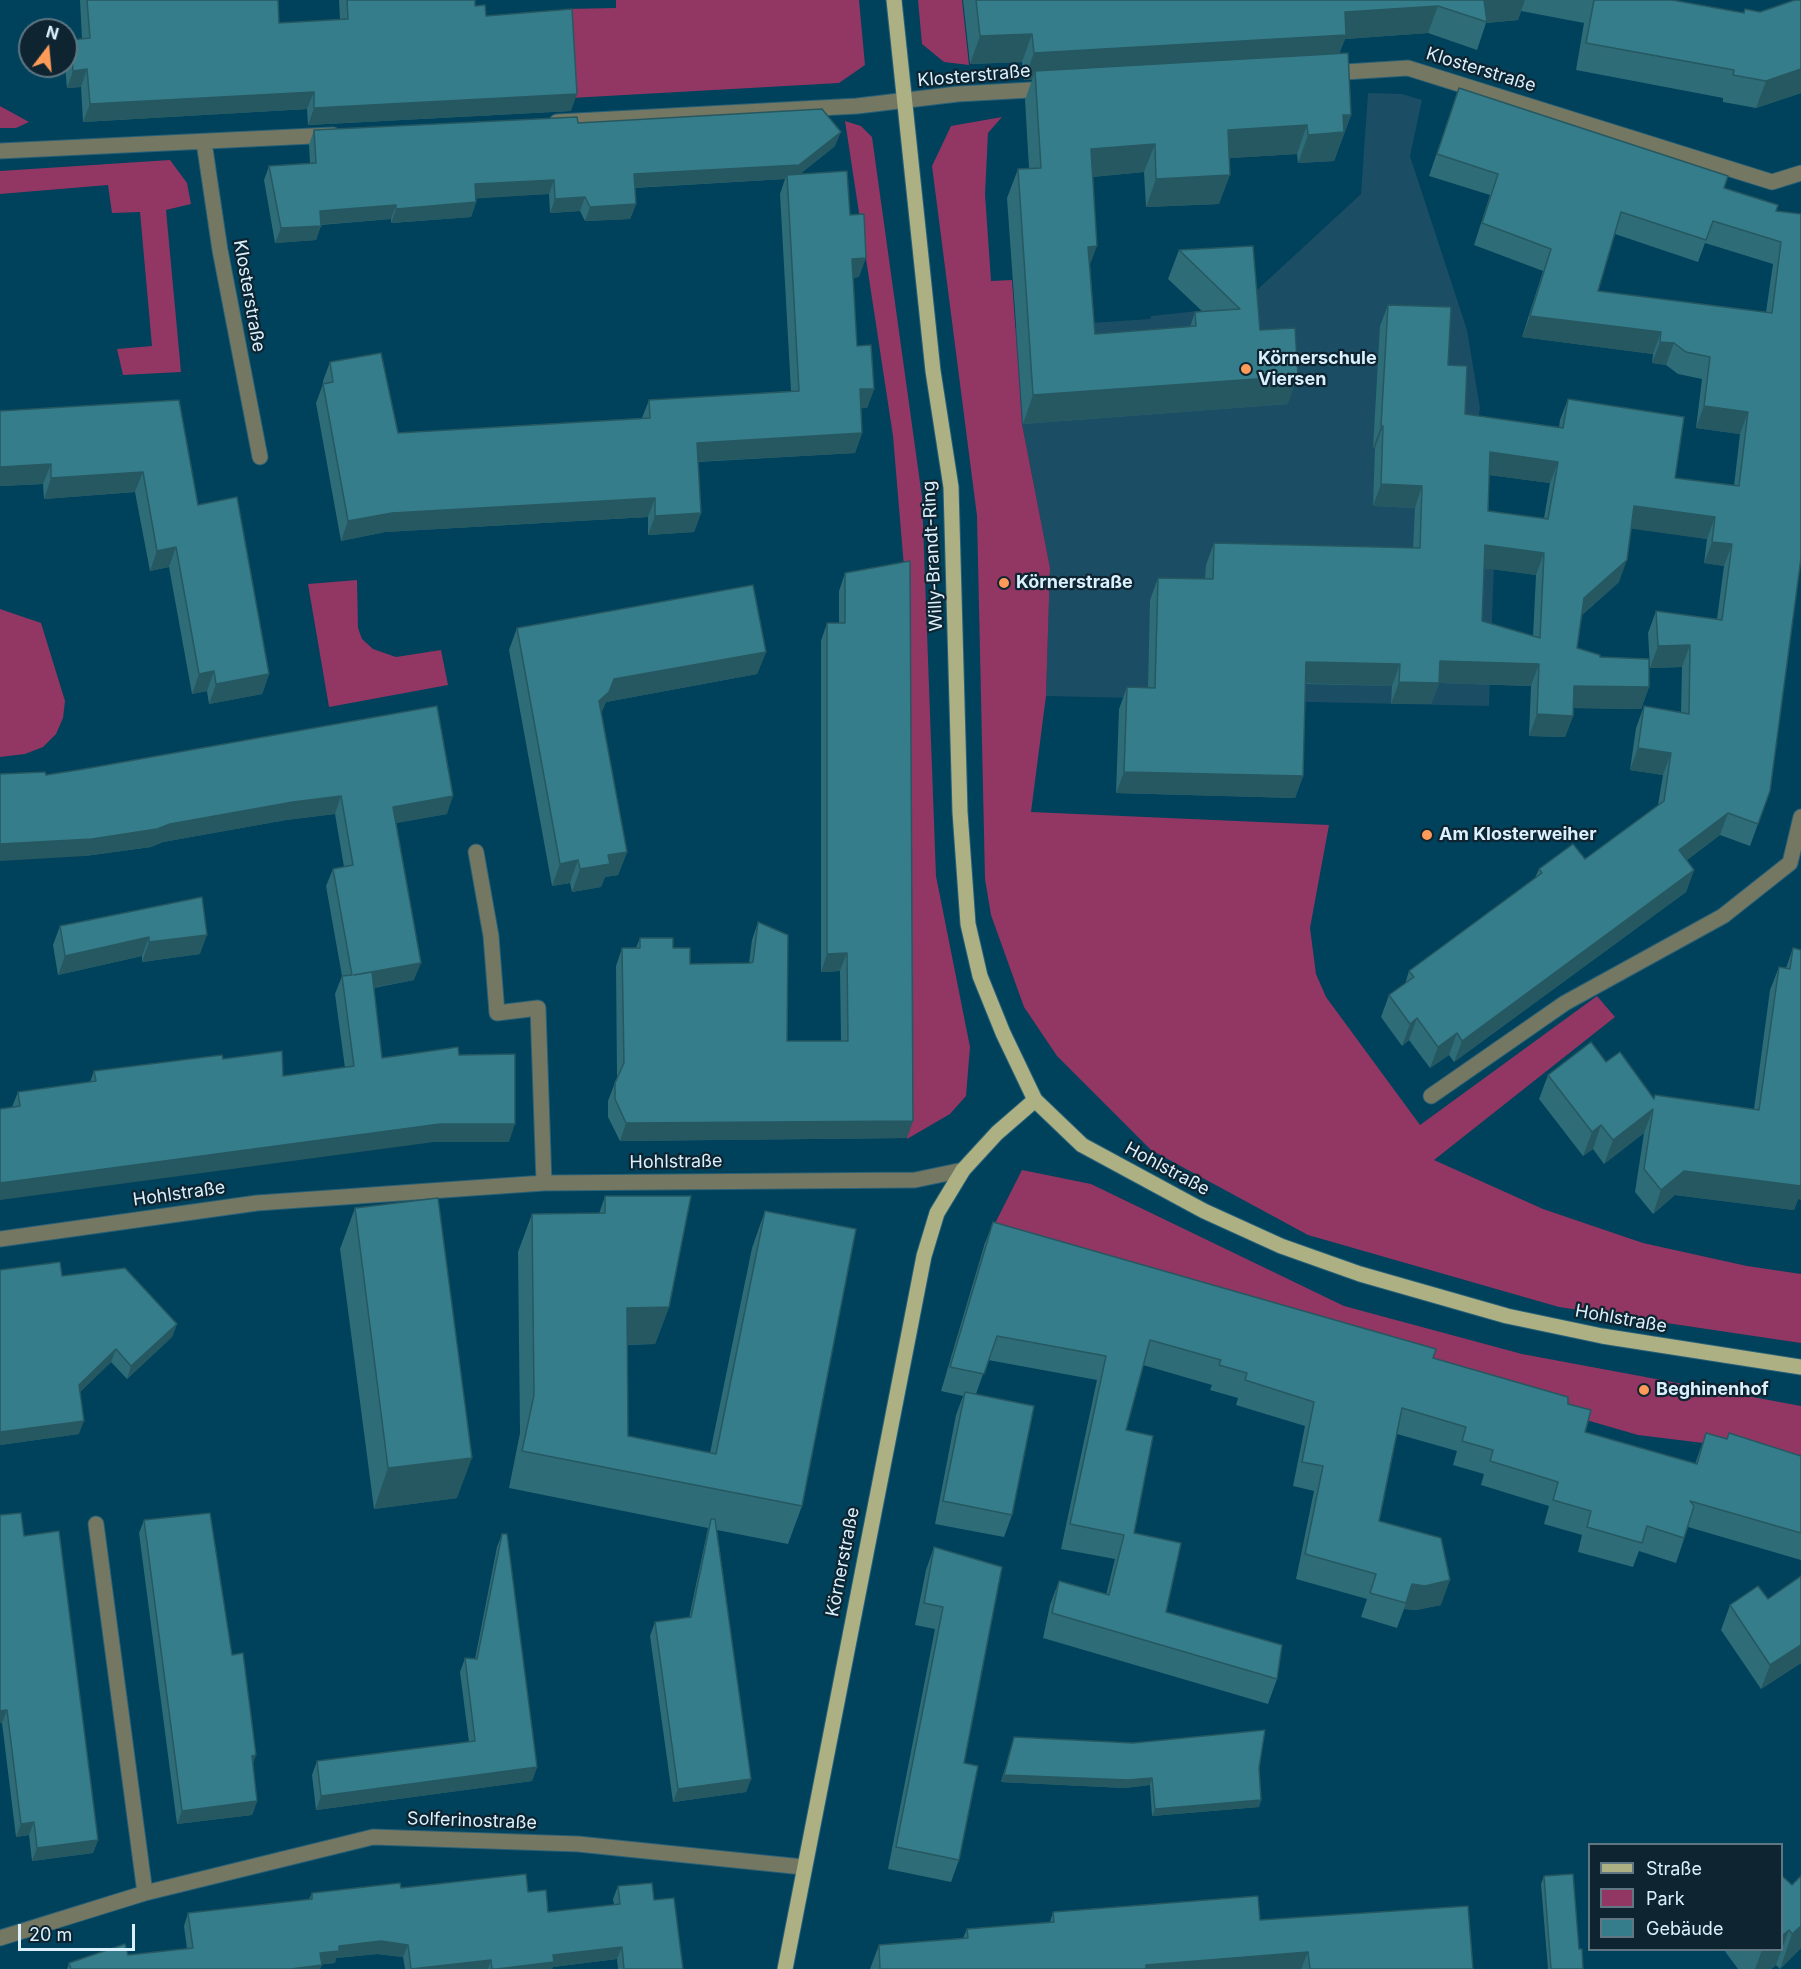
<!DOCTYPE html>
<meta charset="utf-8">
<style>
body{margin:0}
#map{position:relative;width:1801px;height:1969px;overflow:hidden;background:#00415b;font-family:Inter,sans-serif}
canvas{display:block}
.legend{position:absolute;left:1588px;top:1843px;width:195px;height:108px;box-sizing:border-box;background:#0e2531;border:2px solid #607683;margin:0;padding:8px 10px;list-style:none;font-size:18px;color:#daf0fd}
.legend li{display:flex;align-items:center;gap:12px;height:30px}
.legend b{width:30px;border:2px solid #607683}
.north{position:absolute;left:18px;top:18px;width:60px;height:60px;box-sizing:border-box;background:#0e2531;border:2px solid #607683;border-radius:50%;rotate:16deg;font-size:16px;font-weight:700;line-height:24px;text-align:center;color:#daf0fd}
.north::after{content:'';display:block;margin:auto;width:21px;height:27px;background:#fe9b59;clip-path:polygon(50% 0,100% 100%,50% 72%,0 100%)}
.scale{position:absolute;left:18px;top:1924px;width:117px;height:27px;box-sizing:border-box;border:3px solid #daf0fd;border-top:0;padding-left:8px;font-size:18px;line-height:21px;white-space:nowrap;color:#daf0fd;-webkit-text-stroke:4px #0e2531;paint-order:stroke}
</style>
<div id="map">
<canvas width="1801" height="1969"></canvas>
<ul class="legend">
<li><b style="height:8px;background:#acb083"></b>Straße</li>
<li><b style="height:16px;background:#923663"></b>Park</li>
<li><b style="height:16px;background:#367d8b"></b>Gebäude</li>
</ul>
<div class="north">N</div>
<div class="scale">20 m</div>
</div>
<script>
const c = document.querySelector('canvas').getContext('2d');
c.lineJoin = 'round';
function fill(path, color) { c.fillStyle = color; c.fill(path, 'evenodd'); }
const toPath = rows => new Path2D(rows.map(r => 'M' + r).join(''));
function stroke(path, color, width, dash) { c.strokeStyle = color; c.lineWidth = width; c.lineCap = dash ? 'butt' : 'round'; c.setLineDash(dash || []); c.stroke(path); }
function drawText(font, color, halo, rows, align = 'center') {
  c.font = font + ' Inter,sans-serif'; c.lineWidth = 4.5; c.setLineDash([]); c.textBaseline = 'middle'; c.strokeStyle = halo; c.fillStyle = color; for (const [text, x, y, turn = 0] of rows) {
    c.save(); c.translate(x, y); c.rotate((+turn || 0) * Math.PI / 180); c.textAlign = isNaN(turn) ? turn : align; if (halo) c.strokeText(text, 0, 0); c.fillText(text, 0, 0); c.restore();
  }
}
fill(toPath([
 [1368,93,1402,94,1422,100,1410,156,1467,330,1480,408,1461,529,1495,534,1489,706,1046,696,1050,568,1022,424,1015,328,1150,319,1151,316,1244,306,1244,302,1361,194]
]), '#1b4d64');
fill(toPath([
 [616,0,859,0,865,65,839,83,571,98,565,9,616,8],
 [918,0,962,0,969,65,944,62,922,44],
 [0,106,29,122,16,128,0,128],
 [1002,117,988,133,985,194,991,281,1012,280,1022,424,1050,568,1046,696,1031,812,1329,825,1310,928,1316,974,1326,997,1420,1125,1597,996,1615,1017,1434,1160,1543,1209,1643,1243,1747,1266,1801,1274,1801,1343,1559,1307,1308,1235,1151,1150,1057,1056,1024,1007,991,915,985,879,977,516,932,166,951,126],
 [845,121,861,126,872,137,922,497,936,876,970,1047,966,1096,950,1114,907,1139,904,567,893,436],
 [170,160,187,183,191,204,166,210,181,372,123,375,117,349,152,346,140,212,112,213,108,185,0,194,0,171],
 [357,580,358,628,362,639,373,649,396,657,441,650,448,685,329,707,308,584],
 [0,609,41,623,65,701,63,718,56,734,43,747,25,754,0,757],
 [1022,1170,1091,1184,1344,1306,1522,1354,1801,1406,1801,1455,1638,1435,984,1245]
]), '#923663');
const minor = toPath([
 [1329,73,1408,68,1772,182,1801,173],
 [557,122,857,106,958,94,1048,89],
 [204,142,220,250,260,457],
 [0,151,333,135],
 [476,852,491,936,497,1013,538,1008,544,1183],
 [1431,1096,1565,1003,1723,916,1790,863,1801,817],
 [0,1239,257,1203,544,1183,915,1180,963,1170],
 [96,1524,145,1893],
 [0,1938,145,1893,373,1837,578,1844,803,1867]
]);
const major = toPath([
 [894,0,933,371,951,487,960,812,968,924,980,976,1003,1033,1035,1100,1082,1145,1204,1211,1281,1246,1360,1274,1507,1316,1602,1336,1801,1367],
 [785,1969,910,1328,924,1256,937,1213,963,1170,997,1133,1035,1100]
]);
stroke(minor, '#276078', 17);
stroke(major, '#276078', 17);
stroke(minor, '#747761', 15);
stroke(major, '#acb083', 15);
fill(toPath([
 [80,0,278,0,279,23,340,19,339,0,475,0,475,6,486,16,571,111,308,125,307,109,83,122,81,87,67,88,65,66,66,53,71,40,82,39],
 [963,0,1672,0,1743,13,1745,9,1760,12,1801,0,1801,93,1756,108,1723,102,1723,98,1576,70,1584,23,1521,11,1518,20,1486,23,1477,50,1428,33,1345,39,1339,54,1351,115,1334,161,1298,163,1297,154,1229,158,1219,204,1146,207,1144,172,1092,177,1090,265,1095,334,1190,327,1195,312,1203,312,1168,279,1179,250,1253,246,1260,330,1288,404,1023,424,1007,198,1018,169,1029,168,1025,100,1032,80,1024,80,1022,62,970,64],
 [1459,88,1724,188,1776,211,1801,214,1770,791,1750,846,1720,835,1687,860,1694,870,1686,892,1454,1062,1449,1055,1430,1068,1409,1040,1402,1046,1381,1017,1389,995,1405,984,1409,971,1535,878,1539,869,1585,859,1658,805,1663,775,1630,770,1636,728,1644,706,1681,712,1682,667,1650,668,1648,633,1656,611,1717,619,1724,566,1704,563,1707,539,1631,528,1619,582,1582,615,1577,648,1600,657,1649,687,1641,709,1573,708,1573,716,1565,737,1529,736,1531,686,1439,683,1431,704,1391,704,1392,686,1305,684,1303,776,1295,798,1116,793,1119,709,1127,687,1148,688,1150,600,1158,578,1205,579,1206,565,1214,543,1413,548,1415,508,1373,506,1375,448,1373,448,1380,326,1388,305,1448,365,1465,414,1559,427,1560,420,1568,399,1675,478,1734,486,1740,434,1696,428,1702,379,1678,374,1666,365,1652,363,1653,354,1522,337,1543,271,1474,245,1490,195,1429,176],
 [1615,234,1698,262,1705,243,1773,264,1766,312,1598,291],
 [1489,475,1550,483,1544,518,1488,511],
 [1484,568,1536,575,1533,636,1482,621],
 [578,123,835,146,800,174,850,215,859,277,853,278,857,346,874,389,867,408,861,408,862,433,855,453,698,462,701,513,694,532,648,535,648,517,385,532,341,541,316,403,323,384,323,381,330,362,398,433,642,418,649,400,791,391,780,194,785,179,635,188,636,204,630,219,585,221,580,211,550,213,549,194,509,196,476,198,476,202,471,217,391,223,391,219,321,225,316,240,275,243,264,180,269,166,310,163,309,145,314,130],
 [179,400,198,505,269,674,262,694,209,704,207,691,192,694,169,567,150,571,135,492,44,499,43,484,0,486,0,411],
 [845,573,907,1138,620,1141,608,1117,608,1101,617,1077,616,966,622,948,636,948,640,938,673,948,690,964,749,963,752,940,758,922,787,1041,841,1041,840,971,821,972,821,641,827,623,839,623,839,591],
 [517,628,766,652,757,674,606,702,601,713,627,852,618,875,605,877,601,887,572,892,570,883,552,886,509,650],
 [437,706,447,814,395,823,414,980,374,988,382,1058,459,1055,509,1142,434,1142,12,1107,18,1092,90,1082,94,1071,223,1059,283,1076,345,1068,335,994,342,976,326,886,333,869,344,867,335,814,286,820,163,842,151,847,85,856,46,775,84,769],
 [202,897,200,954,142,962,142,956,58,975,53,945,60,926],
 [1793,948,1798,1199,1794,1210,1675,1195,1653,1214,1635,1192,1644,1133,1604,1164,1593,1149,1583,1156,1539,1099,1548,1075,1606,1062,1654,1099,1655,1095,1754,1109,1770,990,1779,967,1786,968],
 [605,1196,669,1307,655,1344,627,1345,628,1436,710,1453,752,1248,765,1211,802,1506,788,1544,717,1530,751,1779,746,1792,673,1802,650,1636,655,1622,689,1618,708,1528,509,1488,520,1433,518,1252,532,1214,599,1214],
 [355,1208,457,1498,374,1509,340,1249],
 [993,1222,1433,1358,1568,1404,1585,1432,1695,1464,1706,1433,1727,1439,1801,1456,1801,1560,1688,1527,1676,1563,1639,1551,1633,1567,1578,1552,1582,1535,1544,1524,1549,1506,1481,1485,1484,1474,1453,1465,1457,1451,1397,1434,1379,1521,1441,1605,1416,1610,1404,1609,1397,1628,1361,1617,1367,1599,1296,1579,1314,1491,1293,1486,1305,1426,1236,1405,1238,1398,1210,1390,1212,1385,1143,1365,1126,1430,1134,1533,1166,1612,1277,1679,1268,1704,1043,1638,1050,1605,1059,1581,1106,1595,1115,1559,1061,1549,1097,1380,988,1360,976,1394,1012,1515,1004,1537,935,1524,956,1415,963,1396,941,1391,984,1246],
 [0,1270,62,1276,177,1324,172,1337,127,1379,111,1362,80,1392,79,1434,0,1445],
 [0,1515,24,1536,98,1840,93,1853,32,1861,29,1835,16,1837,2,1723,0,1723],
 [144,1520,232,1655,253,1765,257,1801,252,1815,177,1824,139,1533],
 [502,1534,537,1767,532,1781,316,1810,312,1775,317,1761,469,1742,460,1672,465,1658,475,1659,497,1547],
 [934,1547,1002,1567,964,1763,959,1860,951,1882,888,1869,935,1629,915,1625,926,1570],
 [1801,1576,1801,1663,1761,1689,1721,1630,1730,1605,1768,1599],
 [1014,1737,1259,1768,1261,1800,1259,1807,1152,1816,1150,1785,1125,1788,1001,1782],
 [1544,1876,1579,1949,1583,1969,1548,1969,1541,1884],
 [1801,1876,1801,1948,1780,1969,1776,1965,1771,1969,1738,1969,1724,1950,1782,1950,1792,1885],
 [618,1886,654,1900,683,1969,618,1969,617,1959,553,1967,552,1969,405,1969,403,1957,377,1954,336,1958,335,1963,322,1964,320,1969,67,1969,69,1963,128,1955,187,1949,184,1926,188,1913,309,1899,312,1893,401,1888,528,1892,548,1912,614,1905,613,1899],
 [1053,1912,1260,1920,1473,1969,870,1969,879,1945,963,1938,967,1929,1050,1922]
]), '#2e6c78');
fill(toPath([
 [1483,0,1525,0,1518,20,1486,23],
 [1438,6,1428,33,1345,39,1336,62,1035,71,1032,80,1024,80,1034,53,1345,12],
 [1032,34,1022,62,970,64,980,36],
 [87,69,81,87,67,88,73,71],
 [1801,69,1801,93,1756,108,1766,81],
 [314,92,307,109,83,122,90,104],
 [577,94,571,111,308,125,314,108],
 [1343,115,1351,115,1334,161,1298,163,1308,135],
 [1307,125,1297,154,1217,159,1228,130],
 [841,132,835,146,794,179,787,175,785,179,629,188,634,174],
 [1155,144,1144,172,1080,178,1091,149],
 [1230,175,1219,204,1146,207,1156,179],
 [554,180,549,194,470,199,475,184],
 [585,197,580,211,550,213,555,199],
 [476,202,471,217,391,223,396,209],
 [636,204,630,219,585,221,590,207],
 [396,205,391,219,315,225,320,211],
 [321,226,316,240,275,243,281,228],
 [1097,246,1086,275,1088,247],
 [866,258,859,277,845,278,852,259],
 [1530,316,1661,332,1653,354,1522,337],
 [1660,342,1674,343,1666,365,1652,363],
 [1298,376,1288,404,1023,424,1033,395],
 [860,389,874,389,867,408,853,409],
 [1704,406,1748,412,1740,434,1696,428],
 [1381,426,1383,426,1375,448,1373,448],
 [862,433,855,453,690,462,697,443],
 [1490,452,1558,462,1550,483,1482,474],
 [51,464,43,484,0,486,0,467],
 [143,472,135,492,44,499,51,478],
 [1381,484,1422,486,1415,508,1373,506],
 [655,498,648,517,385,532,341,541,348,521,392,513],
 [1634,506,1715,517,1707,539,1626,528],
 [701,513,694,532,648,535,655,516],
 [1712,542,1732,544,1724,566,1704,563],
 [1485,545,1544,553,1536,575,1477,567],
 [176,547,169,567,150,571,157,551],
 [1627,560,1619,582,1576,620,1584,598],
 [1690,645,1682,667,1650,668,1658,646],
 [766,652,757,674,606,702,601,714,599,701,614,679],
 [1440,661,1539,664,1531,686,1439,683,1431,704,1391,704,1399,682],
 [1306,662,1400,664,1392,686,1298,683],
 [214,671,207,691,192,694,199,674],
 [269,674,262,694,209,704,216,684],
 [1574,686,1649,687,1641,709,1566,708],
 [1537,714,1573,716,1565,737,1529,736],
 [1638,748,1671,753,1663,775,1630,770],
 [1124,772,1303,776,1295,798,1116,793],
 [341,796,335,814,286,820,163,842,151,847,85,856,0,861,0,844,170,824,293,802],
 [453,796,447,814,386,825,393,807],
 [1728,813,1720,835,1671,872,1679,850],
 [627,852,618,875,605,877,601,887,572,892,580,869,608,855],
 [578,860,570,883,552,886,560,864],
 [1694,870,1686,892,1454,1062,1462,1041],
 [207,935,200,954,142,962,149,942],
 [149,937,142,956,58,975,65,956],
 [847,953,840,971,821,972,827,954],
 [421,963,414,980,348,992,354,975],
 [1417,1018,1409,1040,1402,1046,1410,1024],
 [1457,1033,1449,1055,1430,1068,1438,1047],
 [1653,1109,1644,1133,1604,1164,1613,1140],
 [913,1121,907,1138,620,1141,626,1123],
 [440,1124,515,1124,509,1142,434,1142,0,1200,0,1183],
 [1601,1125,1593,1149,1583,1156,1592,1132],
 [1684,1171,1801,1186,1801,1200,1798,1199,1794,1210,1675,1195,1653,1214,1661,1190],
 [669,1307,655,1344,613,1345,627,1308],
 [177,1324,172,1337,127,1379,131,1366],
 [116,1349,111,1362,74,1398,79,1385],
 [84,1421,79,1434,0,1445,0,1432],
 [472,1458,457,1498,374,1509,388,1468],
 [1450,1580,1441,1605,1416,1610,1404,1609,1412,1584],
 [1801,1645,1801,1663,1761,1689,1770,1665],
 [7,1710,2,1723,0,1723,0,1711],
 [256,1755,252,1768,252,1756],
 [537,1767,532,1781,316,1810,321,1796],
 [1004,1775,1152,1778,1150,1785,1125,1788,1001,1782],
 [751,1779,746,1792,673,1802,678,1789],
 [1261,1800,1259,1807,1152,1816,1155,1809],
 [257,1801,252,1815,177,1824,182,1811],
 [34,1822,29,1835,16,1837,21,1824],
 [98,1840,93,1853,32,1861,37,1848],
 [1801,1926,1801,1948,1780,1969,1792,1934],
 [1789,1930,1776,1965,1771,1969,1755,1969,1762,1950,1782,1950,1782,1936],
 [381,1941,408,1945,403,1957,377,1954,336,1958,335,1963,316,1965,320,1953,339,1946],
 [622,1947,617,1959,553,1967,552,1969,497,1969,553,1955],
 [1308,1952,1301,1969,1145,1969,1146,1965],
 [491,1960,488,1969,411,1969],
 [322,1965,320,1969,291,1969]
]), '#265861');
const building = toPath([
 [87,0,278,0,279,23,348,19,347,0,475,0,475,6,485,5,486,16,572,9,577,94,314,108,314,92,90,104,87,69,73,71,71,40,90,38,87,0],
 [976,0,1484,0,1487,22,1438,6,1345,12,1346,35,1034,53,1032,34,980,36,976,0],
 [1594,0,1672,0,1744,13,1745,9,1760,12,1795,0,1801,0,1801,69,1766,81,1733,75,1734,70,1586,43,1594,0],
 [1348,53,1351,115,1343,115,1344,132,1308,135,1307,125,1228,130,1230,175,1156,179,1155,144,1091,149,1097,246,1088,247,1095,334,1196,326,1195,312,1240,309,1179,250,1253,246,1260,330,1295,328,1298,376,1033,395,1018,169,1041,168,1035,71,1348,53],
 [1459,88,1728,176,1724,188,1778,205,1776,211,1801,214,1801,558,1770,791,1758,824,1728,813,1679,850,1694,870,1462,1041,1457,1033,1438,1047,1417,1018,1410,1024,1389,995,1414,977,1409,971,1542,873,1539,869,1573,844,1585,859,1664,801,1671,753,1638,748,1644,706,1689,714,1690,645,1658,646,1656,611,1722,620,1732,544,1712,542,1715,517,1634,506,1627,560,1584,598,1577,648,1600,655,1600,657,1649,659,1649,687,1574,686,1573,716,1537,714,1539,664,1440,661,1439,683,1399,682,1400,664,1306,662,1303,776,1124,772,1127,687,1155,688,1158,578,1213,579,1214,543,1420,548,1422,486,1381,484,1383,426,1381,426,1388,305,1451,307,1448,365,1467,366,1465,414,1563,428,1568,399,1684,417,1675,478,1739,486,1748,412,1704,406,1710,357,1686,352,1674,343,1660,342,1661,332,1530,316,1551,249,1482,223,1498,174,1437,154,1459,88],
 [1621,212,1706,240,1713,221,1781,242,1772,313,1598,291,1621,212],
 [1490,452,1558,462,1548,519,1488,511,1490,452],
 [1485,545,1544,553,1540,638,1482,621,1485,545],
 [822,109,841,132,799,165,634,174,636,204,590,207,585,197,555,199,554,180,515,182,475,184,476,202,396,209,396,205,320,211,321,226,281,228,269,166,316,163,314,130,577,117,578,123,822,109],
 [847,171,850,215,864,214,866,258,852,259,857,346,871,345,874,389,860,389,862,433,697,443,701,513,655,516,655,498,392,513,348,521,323,384,333,382,330,362,381,353,398,433,650,418,649,400,799,391,787,175,847,171],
 [179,400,198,505,237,497,269,674,216,684,214,671,199,674,176,547,157,551,143,472,51,478,51,464,0,467,0,411,179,400],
 [910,561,913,1121,626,1123,615,1099,615,1083,624,1063,622,948,640,948,640,938,673,938,673,948,690,948,690,964,750,963,753,962,758,922,788,935,787,1041,848,1041,847,953,827,954,827,623,845,623,845,573,910,561],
 [753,585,766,652,614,679,609,692,599,701,627,852,608,855,610,864,580,869,578,860,560,864,517,628,753,585],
 [437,706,453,796,393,807,421,963,354,975,372,972,382,1058,458,1047,459,1055,515,1054,515,1124,440,1124,0,1183,0,1109,20,1106,18,1092,96,1081,94,1071,222,1055,223,1059,282,1051,283,1076,354,1066,342,976,352,975,333,869,353,865,341,796,293,802,170,824,157,829,92,839,0,844,0,774,45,772,46,775,84,769,437,706],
 [202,897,207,935,149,942,149,937,65,956,60,926,202,897],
 [1793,948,1801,950,1801,1186,1684,1171,1661,1190,1644,1169,1653,1109,1613,1140,1601,1125,1592,1132,1548,1075,1591,1042,1606,1062,1620,1052,1654,1099,1655,1095,1759,1110,1779,967,1790,969,1793,948],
 [605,1196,691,1196,669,1307,627,1308,628,1436,716,1454,765,1211,856,1229,802,1506,522,1451,534,1395,532,1214,605,1213,605,1196],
 [438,1198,472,1458,388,1468,355,1208,438,1198],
 [993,1222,1436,1349,1433,1358,1568,1397,1568,1404,1591,1410,1585,1432,1697,1464,1706,1433,1727,1439,1729,1433,1801,1456,1801,1533,1690,1501,1694,1506,1684,1538,1647,1526,1642,1543,1587,1527,1591,1511,1553,1500,1558,1482,1490,1461,1493,1450,1462,1441,1466,1427,1402,1408,1379,1521,1441,1538,1450,1580,1425,1586,1412,1584,1406,1603,1370,1593,1376,1574,1305,1554,1323,1466,1302,1462,1314,1402,1245,1380,1247,1373,1219,1365,1221,1360,1150,1340,1126,1430,1153,1436,1134,1533,1181,1543,1166,1612,1282,1645,1277,1679,1052,1613,1059,1581,1109,1595,1124,1535,1070,1524,1106,1356,997,1336,984,1374,950,1367,993,1222],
 [60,1262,62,1276,125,1268,177,1324,131,1366,116,1349,79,1385,84,1421,0,1432,0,1270,60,1262],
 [965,1392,1034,1406,1012,1515,943,1501,965,1392],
 [21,1513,24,1536,59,1531,98,1840,37,1848,34,1822,21,1824,7,1710,0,1711,0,1515,21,1513],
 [210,1513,232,1655,243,1653,256,1755,252,1756,257,1801,182,1811,144,1520,210,1513],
 [711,1519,715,1519,751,1779,678,1789,655,1622,691,1617,711,1519],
 [502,1534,507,1534,537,1767,321,1796,317,1761,475,1741,465,1658,477,1659,502,1534],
 [934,1547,1002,1567,964,1763,978,1766,959,1860,896,1847,943,1607,924,1603,934,1547],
 [1801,1576,1801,1645,1770,1665,1730,1605,1758,1586,1768,1599,1801,1576],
 [1265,1730,1259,1768,1261,1800,1155,1809,1152,1778,1128,1780,1004,1775,1014,1737,1133,1743,1265,1730],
 [526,1874,528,1892,546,1890,548,1912,620,1904,618,1886,652,1883,654,1900,674,1898,683,1969,624,1969,622,1947,553,1955,554,1962,497,1969,492,1969,491,1960,411,1969,408,1945,381,1941,339,1946,339,1951,320,1953,322,1965,291,1969,71,1969,69,1963,125,1944,128,1955,193,1948,188,1913,312,1899,312,1893,400,1883,401,1888,526,1874],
 [1573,1874,1579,1949,1582,1949,1583,1969,1551,1969,1544,1876,1573,1874],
 [1782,1876,1792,1885,1801,1876,1801,1926,1792,1934,1789,1930,1782,1936,1782,1876],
 [1258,1896,1260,1920,1468,1906,1473,1969,1310,1969,1308,1952,1146,1965,1146,1969,880,1969,879,1945,968,1938,967,1929,1054,1922,1053,1912,1258,1896]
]);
fill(building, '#367d8b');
stroke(building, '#265861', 1.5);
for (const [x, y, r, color] of [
 [1246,369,6,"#fe9b59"],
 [1004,583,6,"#fe9b59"],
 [1427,835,6,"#fe9b59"],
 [1644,1390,6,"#fe9b59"]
]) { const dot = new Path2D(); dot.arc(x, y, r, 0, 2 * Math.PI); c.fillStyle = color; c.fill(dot); stroke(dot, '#0e2531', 2); }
drawText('18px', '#daf0fd', '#0e2531', [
 ["Klosterstraße",1481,70,17],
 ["Klosterstraße",974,76,-5],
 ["Klosterstraße",249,296,80],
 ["Willy-Brandt-Ring",933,556,-93],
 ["Hohlstraße",676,1162,-1],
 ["Hohlstraße",1167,1169,28],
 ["Hohlstraße",179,1194,-8],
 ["Hohlstraße",1621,1319,10],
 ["Körnerstraße",843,1562,-79],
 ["Solferinostraße",472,1821,2]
]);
drawText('bold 18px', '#daf0fd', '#0e2531', [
 ["Körnerschule",1258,359],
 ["Viersen",1258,380],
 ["Körnerstraße",1016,583],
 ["Am Klosterweiher",1439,835],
 ["Beghinenhof",1656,1390]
], 'left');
</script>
